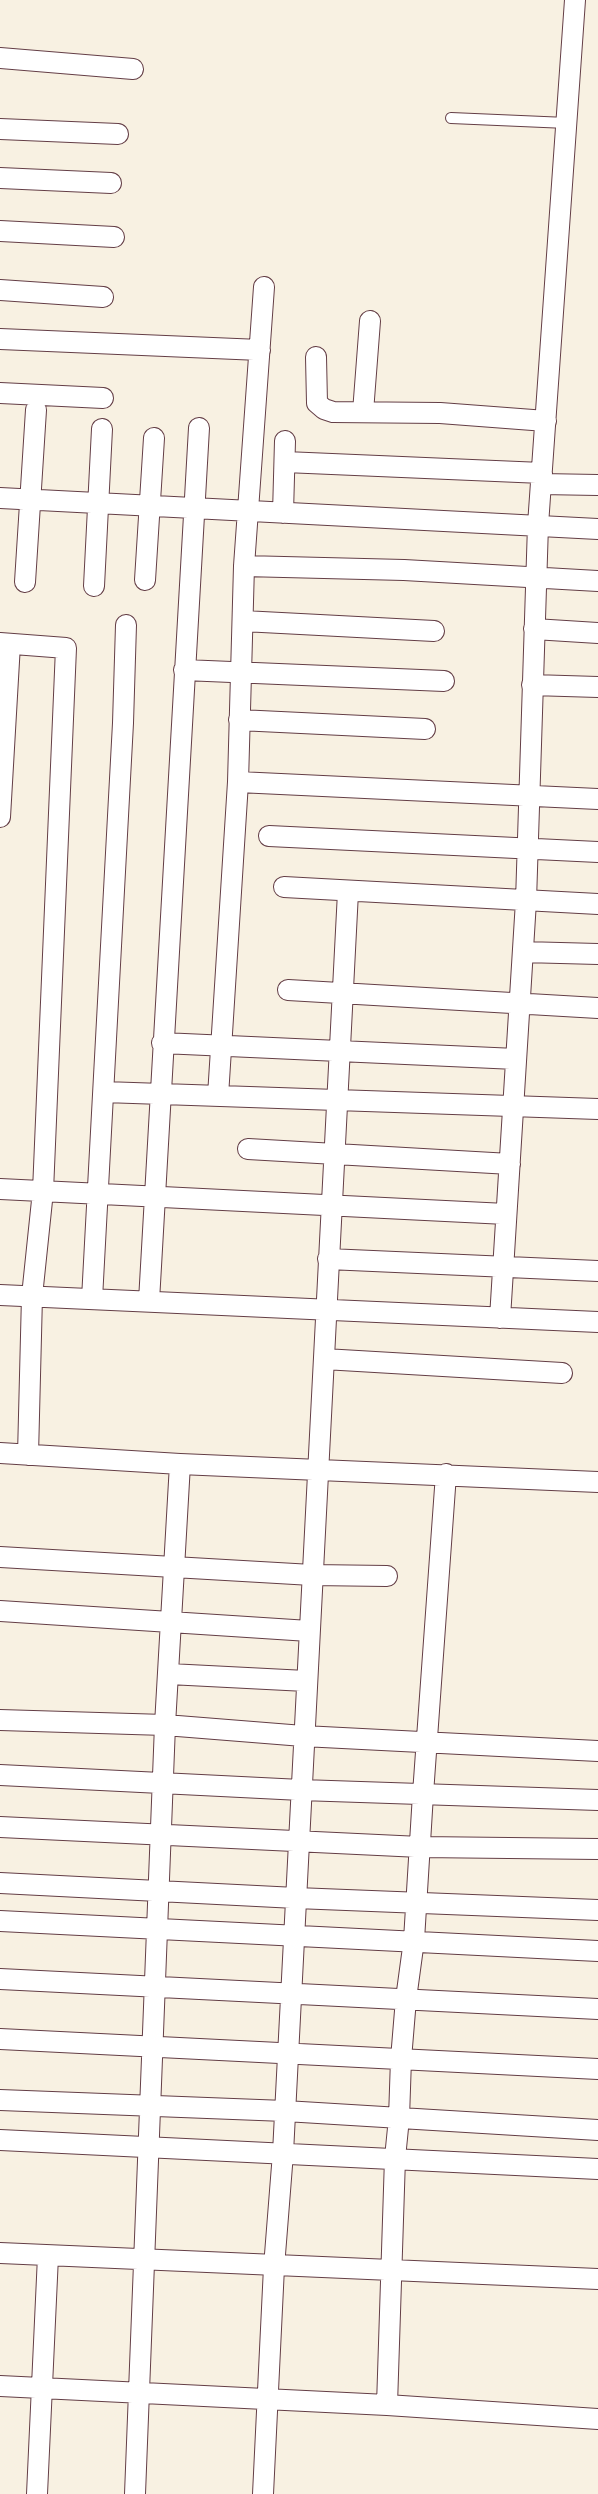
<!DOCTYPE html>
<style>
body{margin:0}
canvas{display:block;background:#f8f1e2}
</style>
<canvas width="598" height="2494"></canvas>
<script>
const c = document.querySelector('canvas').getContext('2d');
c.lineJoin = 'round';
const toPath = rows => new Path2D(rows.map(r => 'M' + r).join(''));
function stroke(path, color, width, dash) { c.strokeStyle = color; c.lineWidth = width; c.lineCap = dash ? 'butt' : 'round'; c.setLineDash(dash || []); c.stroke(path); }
const lane = toPath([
 [451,118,567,123]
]);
const street = toPath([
 [0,58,133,69],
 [0,129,118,134],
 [0,178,111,183],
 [0,231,114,237],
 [0,290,103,297],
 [0,339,260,350],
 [316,357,317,403,324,409,333,412,440,413,546,421],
 [0,393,103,398],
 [363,412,370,321],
 [285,462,542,473],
 [541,484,598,485],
 [0,498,598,529],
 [283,513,285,441],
 [244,566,404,570,598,581],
 [145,580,154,438],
 [25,582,36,410],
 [94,586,102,429],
 [243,621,434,631],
 [534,629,598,633],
 [0,643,66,648,43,1191,32,1296,28,1455],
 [184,670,444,681],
 [532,685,598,687],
 [239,720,425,729],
 [238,782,598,799],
 [0,817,10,644],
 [269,836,598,852],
 [284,887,598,904],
 [523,952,598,954],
 [288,990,598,1008],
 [162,1043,516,1059],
 [104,1092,598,1109],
 [218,1096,238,782,244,566,264,287],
 [248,1149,510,1164],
 [0,1189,506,1214],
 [328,1259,598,1271],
 [0,1295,598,1322],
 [92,1299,123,723,126,625],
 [149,1301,199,428],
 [500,1318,526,901,538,525,575,0],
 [324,1359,562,1373],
 [0,1453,180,1464,598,1482],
 [0,1557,312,1575,387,1576],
 [0,1611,309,1631],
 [169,1674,306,1681],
 [0,1720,165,1725,303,1736,598,1751],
 [0,1775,301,1790,598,1800],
 [0,1827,420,1847,598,1849],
 [0,1883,296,1898,598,1910],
 [0,1921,598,1951],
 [0,1979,598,2009],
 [0,2039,598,2069],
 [0,2100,285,2111,598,2130],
 [0,2140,598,2169],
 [0,2253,598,2279],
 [0,2386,387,2405,598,2419],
 [387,2405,395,2158,399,2118,401,2059,406,1999,414,1940,423,1794,446,1474],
 [37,2494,48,2256],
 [135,2494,165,1725,180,1464],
 [263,2494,274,2267,283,2153,348,892]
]);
stroke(lane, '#643e46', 12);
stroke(street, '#643e46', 22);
stroke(lane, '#fff', 10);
stroke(street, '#fff', 20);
</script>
